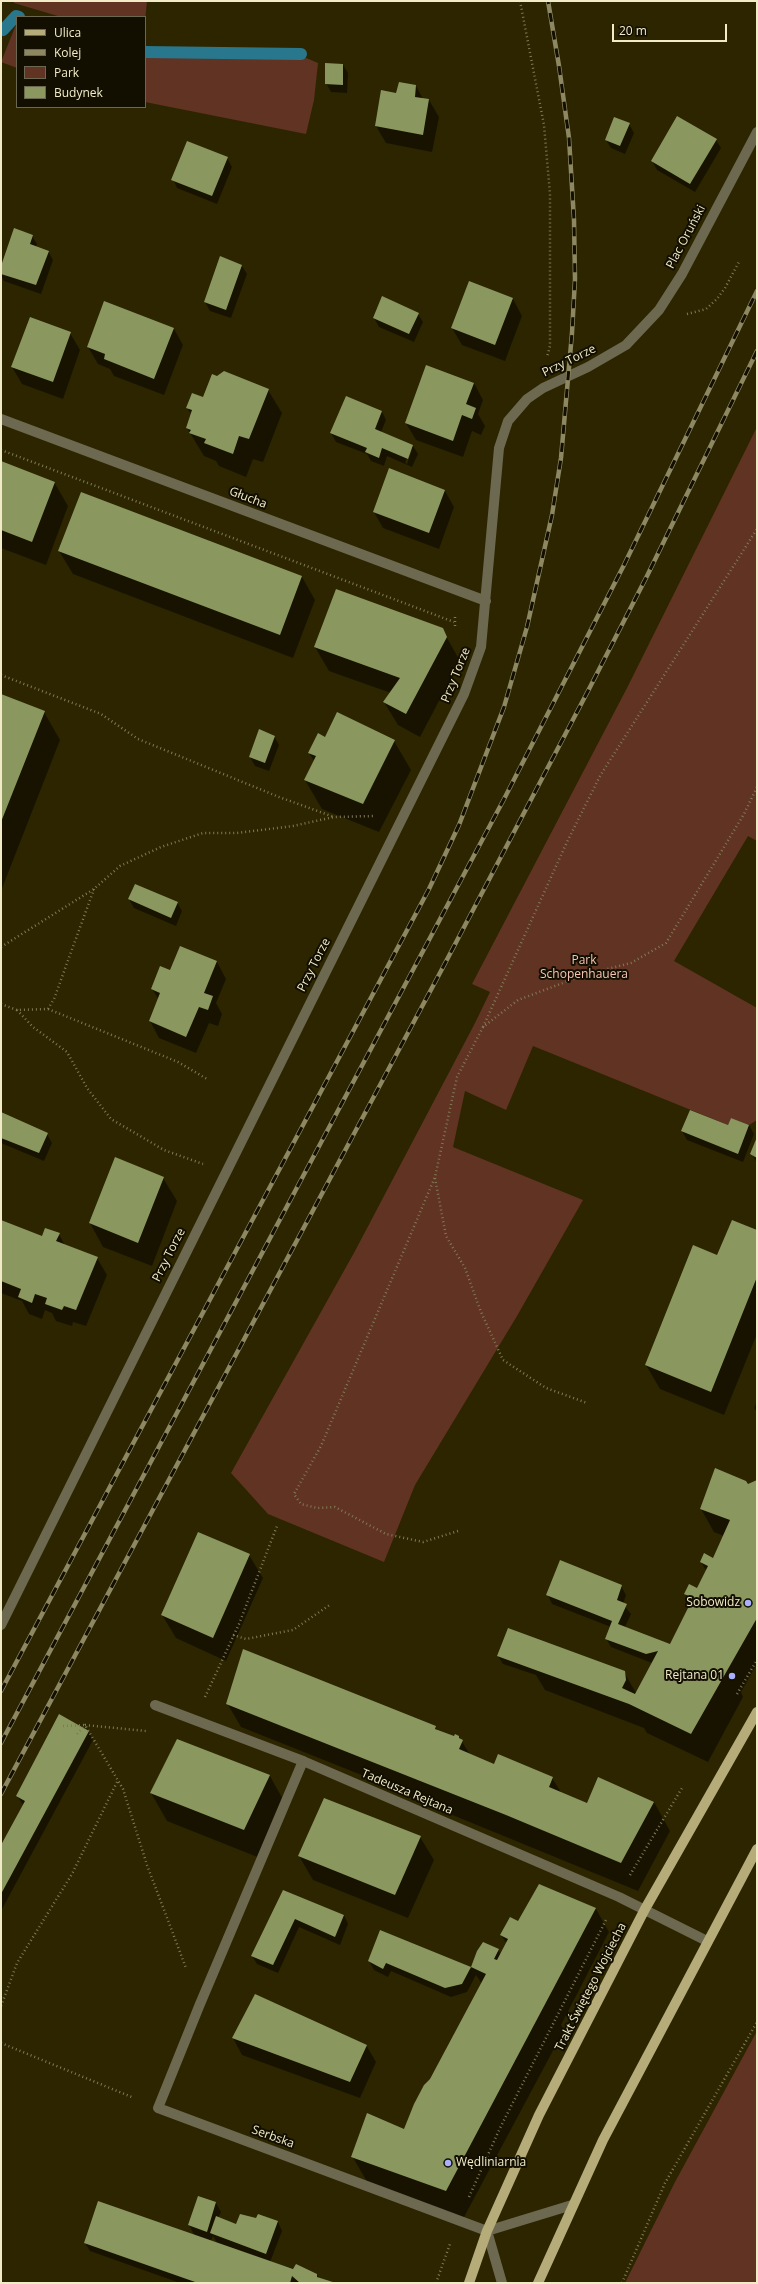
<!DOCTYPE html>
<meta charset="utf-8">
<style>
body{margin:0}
#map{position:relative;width:758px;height:2284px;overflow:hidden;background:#2c2500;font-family:"Open Sans",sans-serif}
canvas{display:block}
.frame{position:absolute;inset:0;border:2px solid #f1ecc7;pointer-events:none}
.legend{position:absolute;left:16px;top:16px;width:130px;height:92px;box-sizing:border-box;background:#120e00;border:1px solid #6b6750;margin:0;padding:5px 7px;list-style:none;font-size:12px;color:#f1ecc7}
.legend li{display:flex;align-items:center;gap:8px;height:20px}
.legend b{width:20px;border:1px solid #6b6750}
.scale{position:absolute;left:612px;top:24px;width:115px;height:18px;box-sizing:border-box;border:2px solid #f1ecc7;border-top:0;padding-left:5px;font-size:12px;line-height:14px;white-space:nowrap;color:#f1ecc7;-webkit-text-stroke:3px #120e00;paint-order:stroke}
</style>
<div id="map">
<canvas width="758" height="2284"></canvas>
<div class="frame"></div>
<ul class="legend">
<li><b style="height:5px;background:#b5ac7a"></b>Ulica</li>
<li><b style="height:5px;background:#8d8762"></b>Kolej</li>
<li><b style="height:11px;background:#603323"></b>Park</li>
<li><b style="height:11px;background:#8a985f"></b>Budynek</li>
</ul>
<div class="scale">20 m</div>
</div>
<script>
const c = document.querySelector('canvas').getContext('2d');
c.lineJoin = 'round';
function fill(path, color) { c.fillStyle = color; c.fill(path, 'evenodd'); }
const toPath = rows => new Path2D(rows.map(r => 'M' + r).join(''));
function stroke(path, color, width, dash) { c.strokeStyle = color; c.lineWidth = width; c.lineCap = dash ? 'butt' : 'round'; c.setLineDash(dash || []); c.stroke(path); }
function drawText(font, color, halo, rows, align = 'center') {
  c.font = font + ' "Open Sans",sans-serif'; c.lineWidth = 4; c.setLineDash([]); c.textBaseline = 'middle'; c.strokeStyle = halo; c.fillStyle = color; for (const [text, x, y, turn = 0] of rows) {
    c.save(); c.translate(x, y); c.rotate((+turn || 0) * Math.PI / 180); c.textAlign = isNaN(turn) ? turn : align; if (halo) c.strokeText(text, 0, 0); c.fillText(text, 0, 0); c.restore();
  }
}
fill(toPath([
 [14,1,147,1,145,22,145,17,61,17,14,3],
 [17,22,17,68,1,62],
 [145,53,304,57,318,63,314,100,306,134,145,102],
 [757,427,757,841,748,836,674,961,757,1008,757,1120,749,1125,731,1118,728,1125,533,1046,506,1110,465,1091,453,1147,583,1200,517,1316,415,1485,384,1562,268,1514,231,1473,355,1251,475,1023,490,992,472,984,627,688],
 [757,2031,757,2283,625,2283,675,2182]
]), '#603323');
fill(toPath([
 [343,65,348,73,347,93,331,92,326,83],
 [416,86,423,99,429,100,439,117,432,152,386,143,376,126,382,91,397,94],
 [629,124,634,133,625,154,611,148,606,140],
 [716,140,721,148,695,192,657,170,652,161],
 [227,158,232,167,217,204,177,188,173,179],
 [32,236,37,244,36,247,48,251,53,260,41,294,4,281,1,275,1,268],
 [242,266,247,274,231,318,210,311,205,302],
 [470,282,513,299,522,316,505,361,462,345,452,328],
 [418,314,423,322,414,342,379,327,374,318],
 [174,329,183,345,164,395,114,376,110,369,98,364,88,347],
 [70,333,80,350,63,399,22,384,12,367],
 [474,383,483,400,478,414,485,426,481,435,472,431,463,457,416,440,406,423],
 [268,390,282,413,263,462,253,459,246,477,219,466,216,461,204,456,187,428,192,415,187,408,203,399],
 [382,412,386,420,381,432,413,446,418,454,412,467,387,456,384,466,371,461,367,454,336,442,331,433],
 [410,450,412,450,407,464,405,463],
 [1,462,54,482,68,506,46,565,1,548],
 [445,491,454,507,439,549,383,528,374,512],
 [59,551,302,577,315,600,293,658,73,574],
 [442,629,460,661,420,737,398,725,384,702,391,693,329,671,315,647],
 [1,695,44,712,60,740,1,891],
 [274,736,279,745,269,771,255,766,250,757],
 [325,738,394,741,411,770,379,832,322,809,305,780,314,761,309,753],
 [129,899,177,902,182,911,176,926,134,908],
 [180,947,217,962,226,979,216,1003,222,1014,218,1026,209,1023,196,1053,159,1038,150,1021,159,1000,152,989,170,971],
 [1,1114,47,1134,52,1143,44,1161,1,1143],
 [749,1125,754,1134,743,1162,687,1140,682,1131],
 [757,1140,757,1163,752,1154],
 [116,1158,163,1178,177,1201,152,1266,103,1247,90,1223],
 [1,1221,42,1237,59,1234,65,1246,97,1258,107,1275,86,1326,73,1322,72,1326,56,1321,52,1313,45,1310,42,1319,29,1314,22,1301,1,1293],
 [757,1231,757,1334,724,1415,660,1389,646,1365,718,1256],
 [757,1401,757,1412,754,1408],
 [715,1469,748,1485,757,1481,757,1664,741,1692,743,1697,708,1762,647,1733,644,1728,545,1690,536,1675,503,1664,498,1656,508,1629,624,1672,636,1693,652,1663,611,1647,606,1638,611,1627,552,1604,548,1595,621,1586,626,1595,623,1604,631,1614,625,1627,673,1647,691,1605,685,1594,698,1590,707,1572,701,1562,713,1559,724,1536,714,1532,701,1509],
 [249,1555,263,1578,226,1661,176,1638,162,1615],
 [244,1650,435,1726,438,1732,454,1738,459,1737,471,1756,494,1765,552,1778,562,1794,587,1804,654,1802,670,1831,638,1891,367,1780,364,1776,241,1727,227,1703],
 [88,1731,93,1740,1,1911,1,1847,24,1806,17,1796],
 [177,1741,270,1776,286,1805,260,1858,167,1821,151,1793],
 [420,1837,434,1860,408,1918,313,1880,299,1856],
 [539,1885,596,1909,609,1932,561,2025,564,2030,463,2219,369,2185,352,2156,405,2130,482,1984,476,1975,467,1992,451,1997,391,1971,388,1977,374,1970,369,1961,380,1931,471,1969,483,1943,498,1950,501,1955,507,1944,501,1935,518,1923],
 [283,1891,344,1915,348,1924,340,1945,299,1927,278,1973,257,1964,252,1956],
 [233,2038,366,2045,376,2062,360,2098,242,2055],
 [216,2203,221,2212,218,2218,237,2225,257,2220,278,2222,282,2231,270,2262,317,2275,319,2278,333,2283,180,2283,90,2251,85,2243,195,2236,189,2225],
 [213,2236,217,2243,211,2241]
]), '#0007');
stroke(toPath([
 [1,29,3,30,16,16,19,17],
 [145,52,301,54]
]), '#28778c', 12);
fill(toPath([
 [325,63,343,64,343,85,325,84],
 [399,82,416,85,415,97,429,99,423,135,375,126,381,90,396,93],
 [677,116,717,139,690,184,651,161],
 [614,117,630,123,620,146,605,140],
 [187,141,228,157,212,196,171,180],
 [14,228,33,235,30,244,49,251,36,285,1,274,1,266],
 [220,256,242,265,226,310,204,302],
 [469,281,513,298,495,345,451,328],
 [382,296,419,313,409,334,373,318],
 [104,301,174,328,154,379,104,359,105,354,87,347],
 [30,317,71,332,53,382,11,367],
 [426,365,474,383,466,404,476,408,472,419,462,415,453,441,405,423],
 [224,371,269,389,249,439,239,436,233,454,204,443,206,439,189,433,191,430,186,428,192,410,186,408,192,393,203,397,212,374,217,376],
 [346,396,382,411,375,429,413,445,408,459,382,448,379,458,365,452,367,448,330,433],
 [1,461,55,482,32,542,1,530],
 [389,468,445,490,429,533,373,512],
 [81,492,302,576,280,635,58,551],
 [336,589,443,628,447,637,406,714,383,702,400,678,314,647],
 [1,694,45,711,1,822],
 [337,712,395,740,363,804,304,780,316,756,308,753,318,733,325,737],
 [259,729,275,736,265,763,249,757],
 [135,884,178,902,171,918,128,899],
 [180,946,217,961,204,993,213,996,208,1010,199,1007,186,1037,149,1021,160,993,151,989,160,966,170,970],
 [690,1110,728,1125,731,1118,749,1125,738,1154,681,1131],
 [1,1112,48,1133,39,1153,1,1138],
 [757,1137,757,1158,750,1154],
 [115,1157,164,1177,138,1243,89,1223],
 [1,1220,42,1236,45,1228,60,1233,56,1241,98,1257,76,1310,64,1306,62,1310,45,1304,47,1298,35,1294,32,1303,18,1297,21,1289,1,1281],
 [732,1220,757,1230,757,1277,711,1392,645,1365,693,1245,717,1255],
 [715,1468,746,1481,748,1484,757,1480,757,1618,691,1734,629,1704,497,1656,508,1628,625,1671,626,1680,622,1688,635,1694,658,1651,646,1654,605,1639,612,1621,546,1595,560,1560,622,1585,617,1600,627,1604,618,1624,670,1644,693,1598,684,1594,689,1584,697,1588,708,1566,700,1562,704,1553,713,1558,730,1520,700,1509],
 [198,1532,250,1554,213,1638,161,1615],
 [243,1649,436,1726,435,1729,454,1736,455,1734,459,1736,459,1738,463,1740,459,1749,494,1764,498,1754,553,1777,549,1787,587,1803,598,1777,654,1802,621,1863,506,1815,226,1704],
 [59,1714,89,1731,1,1894,1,1845,25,1801,16,1796],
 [177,1739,270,1775,244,1830,150,1793],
 [324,1798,421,1836,395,1895,298,1856],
 [539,1884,596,1908,446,2191,351,2157,367,2113,404,2129,414,2104,424,2085,430,2079,486,1974,471,1967,477,1951,483,1942,499,1949,494,1959,497,1960,508,1939,500,1935,510,1917,518,1921],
 [283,1890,344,1915,335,1937,295,1919,273,1965,251,1956],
 [380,1930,471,1967,462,1984,445,1988,386,1963,383,1969,368,1961],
 [255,1994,367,2045,350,2082,232,2038],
 [198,2196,216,2202,207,2232,188,2225],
 [98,2201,293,2269,296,2264,317,2274,317,2277,336,2283,300,2283,292,2276,290,2283,198,2283,84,2243],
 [240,2214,256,2218,258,2214,278,2221,266,2254,210,2233,216,2216,236,2224]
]), '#8a985f');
stroke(toPath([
 [520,1,544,125,550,194,550,346,547,357],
 [687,314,706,309,717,299,725,288,740,260],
 [1,450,454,622],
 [455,617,455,628],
 [1,675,101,714,138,739,279,797,334,817],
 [1,947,94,889,120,866,161,847,203,833,237,833,293,826,334,817,374,816],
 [1,1004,17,1010,48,1009,54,999,94,889],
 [48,1009,178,1062,207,1079],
 [17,1010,33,1027,67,1052,87,1088,111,1119,164,1150,203,1164],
 [483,1027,567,842,600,776,757,529],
 [435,1178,446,1236,465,1268,481,1312,503,1360,546,1388,587,1403],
 [458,1531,423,1542,386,1534,335,1507,317,1508,301,1504,294,1494,321,1446,435,1177,457,1077,483,1027,518,1000,584,975,631,963,666,943,744,814,757,787],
 [233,1635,246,1639,293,1630,331,1604],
 [737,1694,757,1660],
 [205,1697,239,1624,277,1526],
 [63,1726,85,1725,123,1789,147,1865,186,1968],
 [77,1734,85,1725,146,1731],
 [630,1875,682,1788],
 [1,2006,17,1963,72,1874,118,1780],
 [1,2043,134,2098],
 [469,2197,500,2128,606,1920],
 [436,2283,450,2244],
 [622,2283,665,2183,757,2022]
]), '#807a55', 2.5, [1, 3]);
stroke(toPath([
 [303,1761,200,2004,158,2108,487,2231],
 [487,2231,572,2205],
 [487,2231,502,2283]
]), '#6d6950', 10);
stroke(toPath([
 [1,419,486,601],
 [1,1625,464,694,481,647,499,448,508,421,527,399,543,388,588,367,626,345,659,310,682,274,757,132],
 [155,1705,303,1761,619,1897,707,1941]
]), '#6d6950', 10);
stroke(toPath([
 [469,2283,487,2231,539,2115,645,1909,757,1712],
 [538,2283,603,2140,757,1849]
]), '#b5ac7a', 10);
const rail = toPath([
 [1,1691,429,889,459,825,504,707,527,627,552,515,561,458,572,333,575,279,574,220,569,138,559,66,548,1],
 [1,1743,503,801,624,565,757,291],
 [1,1794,441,971,588,691,647,576,757,351]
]);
stroke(rail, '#8d8762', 4.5);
stroke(rail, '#120e00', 3, [9]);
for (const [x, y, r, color] of [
 [748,1603,4,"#a9b0fc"],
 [732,1676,4,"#a9b0fc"],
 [448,2163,4,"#a9b0fc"]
]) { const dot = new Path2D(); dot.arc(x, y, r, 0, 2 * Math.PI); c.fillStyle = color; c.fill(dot); stroke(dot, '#120e00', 1.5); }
drawText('12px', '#f1ecc7', '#120e00', [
 ["Plac Oruński",686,237,-62],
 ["Przy Torze",569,361,-26],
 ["Głucha",248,498,21],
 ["Przy Torze",456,675,-68],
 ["Przy Torze",314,965,-63],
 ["Przy Torze",169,1255,-63],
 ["Tadeusza Rejtana",407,1792,23],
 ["Trakt Świętego Wojciecha",591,1987,-63],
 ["Serbska",273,2137,20]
]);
drawText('12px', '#fbc5b3', '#120e00', [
 ["Park",584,961],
 ["Schopenhauera",584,975]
]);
drawText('12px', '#f1ecc7', '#120e00', [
 ["Sobowidz",740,1603],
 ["Rejtana 01",724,1676],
 ["Wędliniarnia",456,2163,"left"]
], 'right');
</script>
